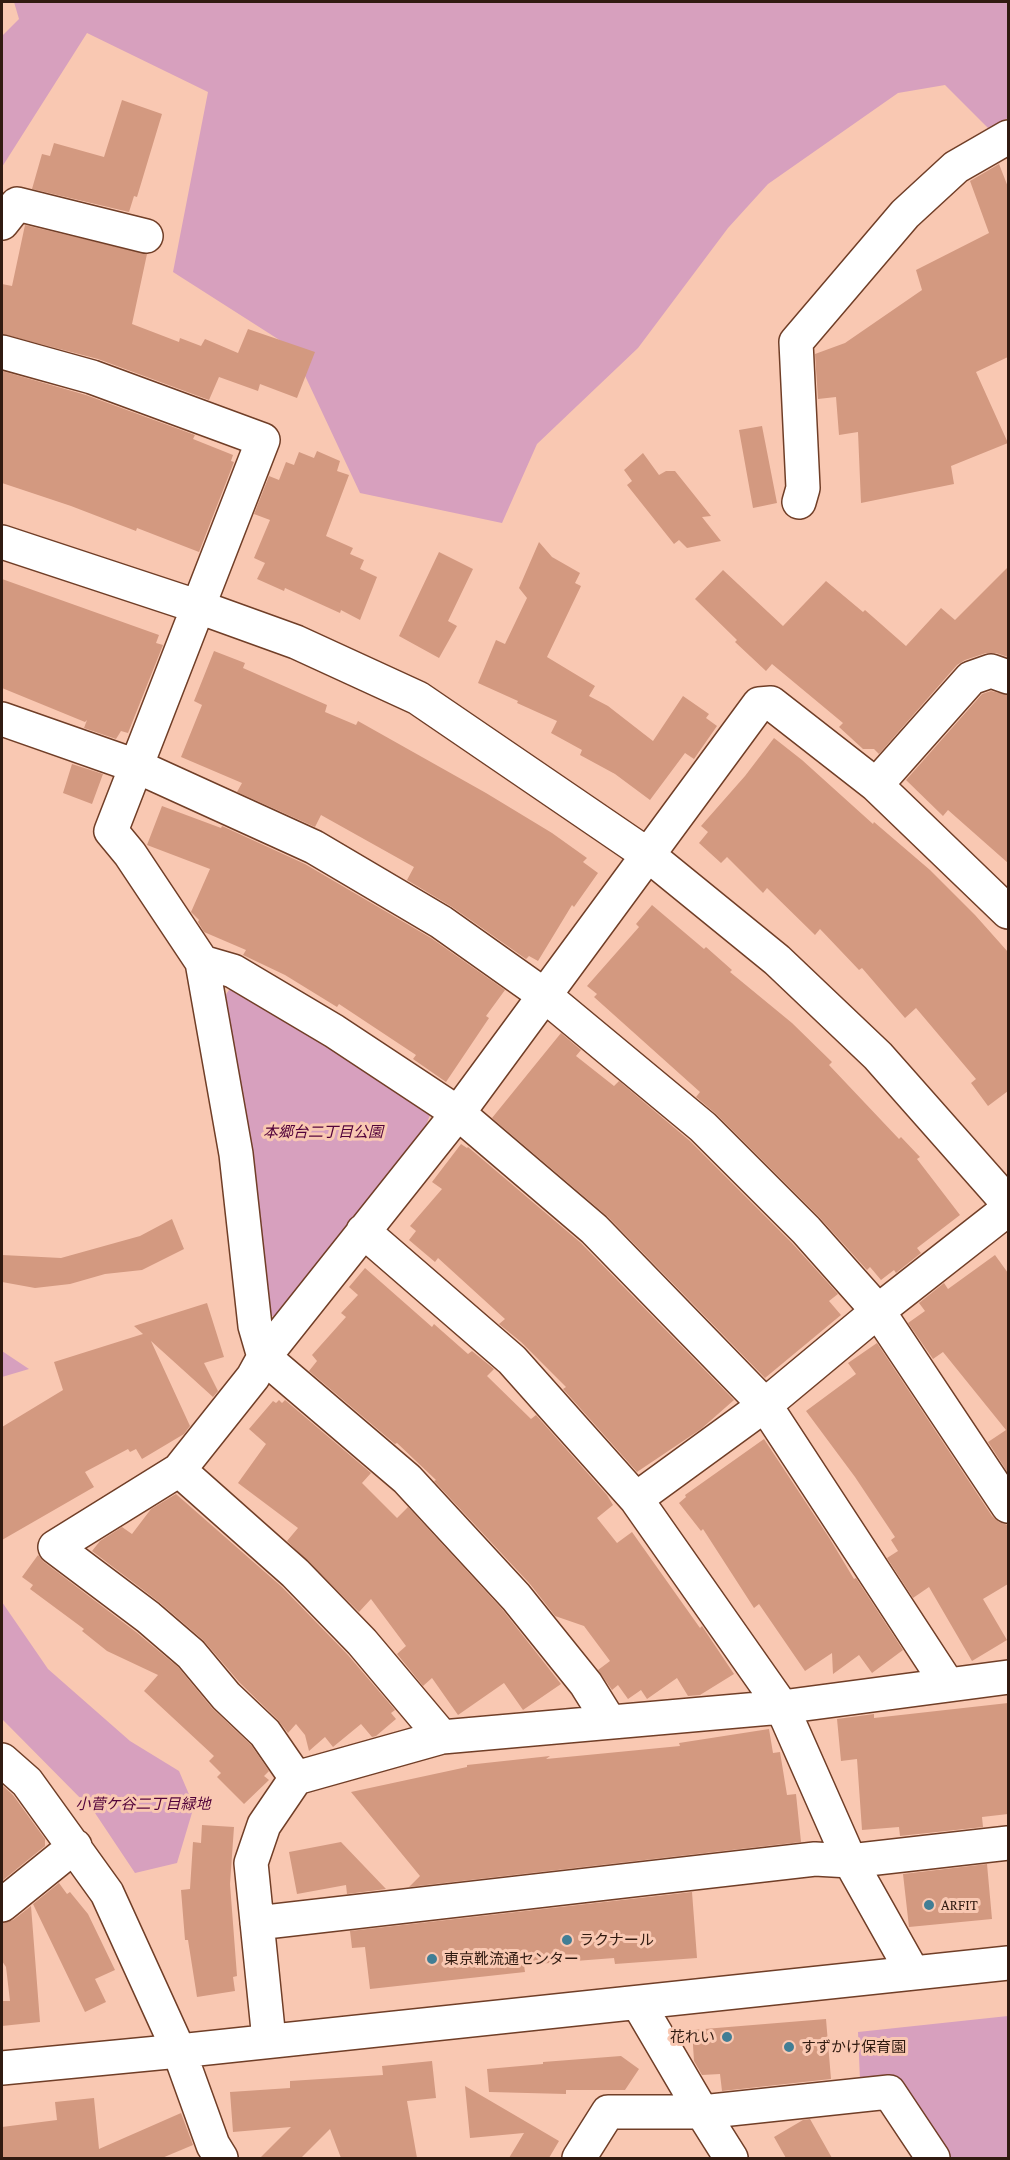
<!DOCTYPE html>
<meta charset="utf-8">
<style>
body{margin:0}
#map{position:relative;width:1010px;height:2160px;overflow:hidden;background:#f9c8b2;font-family:"Crimson Pro",serif}
canvas{display:block}
.frame{position:absolute;inset:0;border:3px solid #311b11;pointer-events:none}
</style>
<div id="map">
<canvas width="1010" height="2160"></canvas>
<div class="frame"></div>
</div>
<script>
const c = document.querySelector('canvas').getContext('2d');
c.lineJoin = 'round';
function fill(path, color) { c.fillStyle = color; c.fill(path, 'evenodd'); }
const toPath = rows => new Path2D(rows.map(r => 'M' + r).join(''));
function stroke(path, color, width, dash) { c.strokeStyle = color; c.lineWidth = width; c.lineCap = dash ? 'butt' : 'round'; c.setLineDash(dash || []); c.stroke(path); }
function drawText(font, color, halo, rows, align = 'center') {
  c.font = font + ' "Crimson Pro","Noto Sans JP",serif'; c.lineWidth = 6; c.setLineDash([]); c.textBaseline = 'middle'; c.strokeStyle = halo; c.fillStyle = color; for (const [text, x, y, turn = 0] of rows) {
    c.save(); c.translate(x, y); c.rotate((+turn || 0) * Math.PI / 180); c.textAlign = isNaN(turn) ? turn : align; if (halo) c.strokeText(text, 0, 0); c.fillText(text, 0, 0); c.restore();
  }
}
fill(toPath([
 [14,2,1008,2,1008,118,988,128,945,85,898,93,768,184,728,228,638,348,537,444,502,523,360,493,292,348,173,272,208,92,87,33,2,167,2,36,19,19],
 [229,990,247,993,423,1103,430,1115,425,1128,284,1315,274,1317,260,1309,219,1004],
 [2,1351,29,1369,2,1377],
 [2,1602,48,1669,130,1741,179,1771,194,1806,177,1863,135,1873,95,1813,2,1719],
 [1008,2016,1008,2158,948,2158,860,2080,858,2032]
]), '#d7a0be');
fill(toPath([
 [122,100,162,114,137,197,134,196,129,212,32,189,42,154,50,156,54,143,104,157],
 [999,164,1008,187,1008,357,976,372,1008,443,951,466,954,484,861,503,858,432,839,435,836,397,818,399,815,354,845,343,922,290,916,270,989,233,970,181],
 [25,225,147,254,132,324,179,342,180,338,201,346,205,339,238,353,248,329,315,352,297,398,260,384,258,391,219,377,209,400,98,359,2,334,2,284,12,286],
 [2,371,86,395,195,435,193,439,233,455,231,461,234,462,199,552,137,528,136,531,71,506,2,483],
 [762,426,777,503,753,508,739,430],
 [317,451,340,461,337,471,349,475,326,536,353,548,350,554,364,560,360,569,377,577,360,620,341,610,340,613,285,588,284,591,257,579,265,563,254,558,270,520,254,514,269,476,279,480,286,462,294,465,299,452,314,458],
 [643,453,659,475,666,471,675,471,711,516,702,517,721,541,687,548,679,540,674,544,627,485,632,481,624,470],
 [539,542,552,557,580,573,575,583,581,586,547,657,595,686,589,696,608,706,653,741,683,696,709,714,706,718,717,726,694,759,685,753,650,800,615,774,580,755,582,750,551,733,557,721,517,703,518,701,478,683,496,640,505,644,527,598,519,588],
 [439,552,473,569,448,621,457,626,439,658,399,636],
 [1008,567,1008,657,996,653,986,653,965,660,957,665,879,754,874,749,863,749,839,727,843,723,772,664,766,671,735,642,737,640,695,599,723,570,783,626,826,581,863,612,865,610,906,646,941,608,955,620],
 [2,579,159,635,156,643,163,645,128,733,121,731,116,739,84,728,87,720,85,722,2,688],
 [214,651,245,663,243,668,327,705,325,712,356,725,358,721,486,793,552,833,587,858,583,862,598,873,574,907,572,905,538,961,529,956,526,959,452,907,407,880,414,867,321,815,315,827,237,792,242,783,181,757,202,705,194,701],
 [991,691,1008,695,1008,863,948,810,943,816,906,780,982,694],
 [774,738,802,760,873,824,874,822,930,870,975,915,1008,952,1008,1091,988,1106,971,1083,976,1079,916,1008,905,1018,862,968,859,970,820,929,815,935,767,888,763,893,727,857,721,863,699,843,708,832,701,826,745,776],
 [72,764,103,774,92,804,63,793],
 [162,806,221,828,222,826,305,864,431,938,505,990,486,1016,489,1018,446,1082,413,1059,416,1055,339,1004,337,1007,285,975,243,955,246,950,204,932,198,922,199,920,191,912,210,869,147,845],
 [652,905,704,949,706,947,732,970,730,972,792,1023,832,1062,829,1065,899,1139,901,1137,920,1157,917,1159,960,1215,917,1248,921,1253,896,1273,894,1270,881,1280,870,1267,867,1270,819,1217,716,1114,696,1097,700,1092,594,997,597,994,587,986,639,927,636,924],
 [561,1033,581,1050,576,1056,614,1086,619,1081,690,1141,792,1243,838,1294,829,1301,841,1315,765,1378,607,1216,492,1118],
 [461,1144,467,1148,468,1147,581,1243,734,1400,701,1429,637,1472,563,1389,566,1387,521,1342,499,1324,505,1319,438,1258,435,1262,409,1240,416,1231,410,1226,442,1189,432,1182],
 [172,1219,184,1249,142,1270,105,1274,70,1284,35,1288,2,1282,2,1255,61,1258,140,1236],
 [995,1255,1008,1273,1008,1473,988,1442,1006,1430,943,1352,933,1359,908,1323,925,1311,919,1303,944,1283,948,1289],
 [365,1268,432,1327,434,1324,468,1354,472,1351,494,1369,487,1376,531,1419,536,1415,607,1495,613,1505,597,1518,617,1543,632,1532,700,1628,702,1626,734,1674,700,1695,688,1696,677,1678,647,1699,641,1690,628,1699,618,1685,612,1690,598,1670,610,1661,584,1626,555,1616,530,1584,434,1481,436,1480,397,1443,395,1444,309,1371,317,1361,312,1355,346,1317,341,1313,358,1295,349,1287],
 [207,1303,224,1357,204,1363,218,1391,213,1397,151,1341,190,1426,184,1434,142,1459,136,1449,130,1452,128,1449,85,1472,94,1487,2,1540,2,1427,63,1390,54,1362,143,1334,134,1326],
 [877,1343,992,1516,999,1522,1008,1525,1008,1584,983,1599,1007,1640,972,1661,929,1587,913,1598,887,1558,898,1551,891,1540,895,1537,855,1477,806,1411,856,1374,848,1363],
 [279,1400,282,1403,285,1400,371,1473,362,1483,397,1518,408,1507,502,1609,561,1684,523,1710,504,1683,458,1715,432,1678,423,1686,397,1654,406,1646,371,1599,359,1612,287,1541,298,1528,238,1483,266,1444,249,1429,273,1401,276,1403],
 [764,1439,830,1539,854,1579,856,1578,903,1650,872,1673,859,1655,833,1674,832,1653,805,1671,759,1604,754,1608,703,1529,701,1531,679,1503,686,1497,685,1495],
 [176,1494,282,1587,348,1655,395,1710,391,1713,396,1719,376,1736,372,1737,361,1724,333,1747,325,1737,309,1751,305,1735,296,1724,288,1733,278,1720,240,1683,203,1640,159,1602,92,1551,100,1541,122,1527,132,1534,151,1509],
 [38,1555,44,1562,136,1632,178,1667,212,1708,251,1745,269,1771,264,1776,269,1780,244,1804,217,1777,221,1773,209,1761,214,1756,144,1691,158,1675,107,1651,82,1631,84,1629,30,1589,33,1585,22,1577],
 [1008,1703,1008,1814,982,1817,983,1827,900,1836,899,1827,862,1830,857,1759,841,1761,837,1719,874,1714,874,1718],
 [769,1729,773,1753,780,1752,787,1795,796,1794,801,1842,409,1887,420,1876,351,1792,467,1767,467,1765,550,1756,546,1759,680,1746,679,1743],
 [2,1785,13,1795,45,1839,45,1846,2,1881],
 [202,1825,234,1827,230,1884,237,1976,233,1977,235,1991,197,1997,188,1940,185,1940,181,1890,190,1889,193,1842,201,1843],
 [341,1842,386,1889,347,1894,346,1885,297,1894,289,1852],
 [987,1864,992,1919,909,1927,903,1874],
 [59,1883,67,1894,70,1892,88,1914,115,1970,95,1979,106,2002,85,2012,33,1904],
 [692,1892,697,1958,615,1964,614,1958,524,1965,525,1972,370,1989,365,1947,352,1948,350,1931],
 [31,1906,40,2022,2,2026,2,2001,10,2001,6,1967,2,1961,2,1923,13,1920],
 [826,2019,831,2079,722,2091,720,2074,702,2075,694,2061,692,2030],
 [621,2056,639,2069,625,2090,566,2090,566,2094,489,2092,487,2069,543,2064,543,2062],
 [432,2061,436,2098,407,2101,417,2158,341,2158,330,2129,301,2158,260,2158,291,2127,233,2132,230,2092,290,2088,290,2081,383,2075,382,2066],
 [465,2086,559,2141,549,2158,509,2158,524,2133,470,2138],
 [94,2098,99,2149,181,2113,193,2145,162,2158,2,2158,2,2127,57,2120,55,2102],
 [810,2119,832,2158,786,2158,774,2137,803,2120]
]), '#d39980');
const minor = toPath([
 [2,223,17,204,146,236],
 [2,352,92,377,263,440,111,831,130,854,202,962,236,1154,255,1326,264,1357,407,1479,516,1597,586,1684,609,1721],
 [799,502,803,488,796,342,905,214,956,167,1008,137],
 [2,542,199,607,296,642,418,698,648,855,777,960,878,1056,1008,1203],
 [2,719,136,766,314,847,441,922,544,995,703,1127,806,1230,878,1311,1008,1506],
 [876,785,1008,912],
 [202,962,233,971,334,1031,458,1113,594,1229,765,1405,948,1685],
 [363,1231,512,1360,636,1499,782,1707,850,1861,913,1973],
 [179,1470,295,1573,362,1642,442,1737],
 [636,1499,765,1405,878,1311,1008,1209],
 [2,1760,27,1782,107,1893,179,2051,213,2145,221,2158],
 [296,1778,265,1733,226,1696,191,1654,148,1617,55,1547,179,1470,253,1377,264,1357,458,1113,759,704,771,703,876,785,971,678,991,671,1008,677],
 [2,1905,75,1846],
 [257,1923,815,1859,850,1861,1008,1843],
 [638,2003,702,2112,731,2158],
 [269,2040,251,1863,264,1825,296,1778,442,1737,782,1707,1008,1677],
 [2,2068,179,2051,1008,1963],
 [579,2158,608,2112,702,2112,889,2092,933,2158]
]);
stroke(minor, '#703e27', 36);
stroke(minor, '#fff', 33);
for (const [x, y, r, color] of [
 [929,1905,6,"#417e95"],
 [567,1940,6,"#417e95"],
 [432,1959,6,"#417e95"],
 [727,2037,6,"#417e95"],
 [789,2047,6,"#417e95"]
]) { const dot = new Path2D(); dot.arc(x, y, r, 0, 2 * Math.PI); c.fillStyle = color; c.fill(dot); stroke(dot, '#f9c8b2', 2); }
drawText('italic 15px', '#52023a', '#f9c8b2', [
 ["本郷台二丁目公園",323,1132],
 ["小菅ケ谷二丁目緑地",143,1804]
]);
drawText('15px', '#311b11', '#f9c8b2', [
 ["ARFIT",941,1905],
 ["ラクナール",579,1940],
 ["東京靴流通センター",444,1959],
 ["花れい",715,2037,"right"],
 ["すずかけ保育園",801,2047]
], 'left');
</script>
